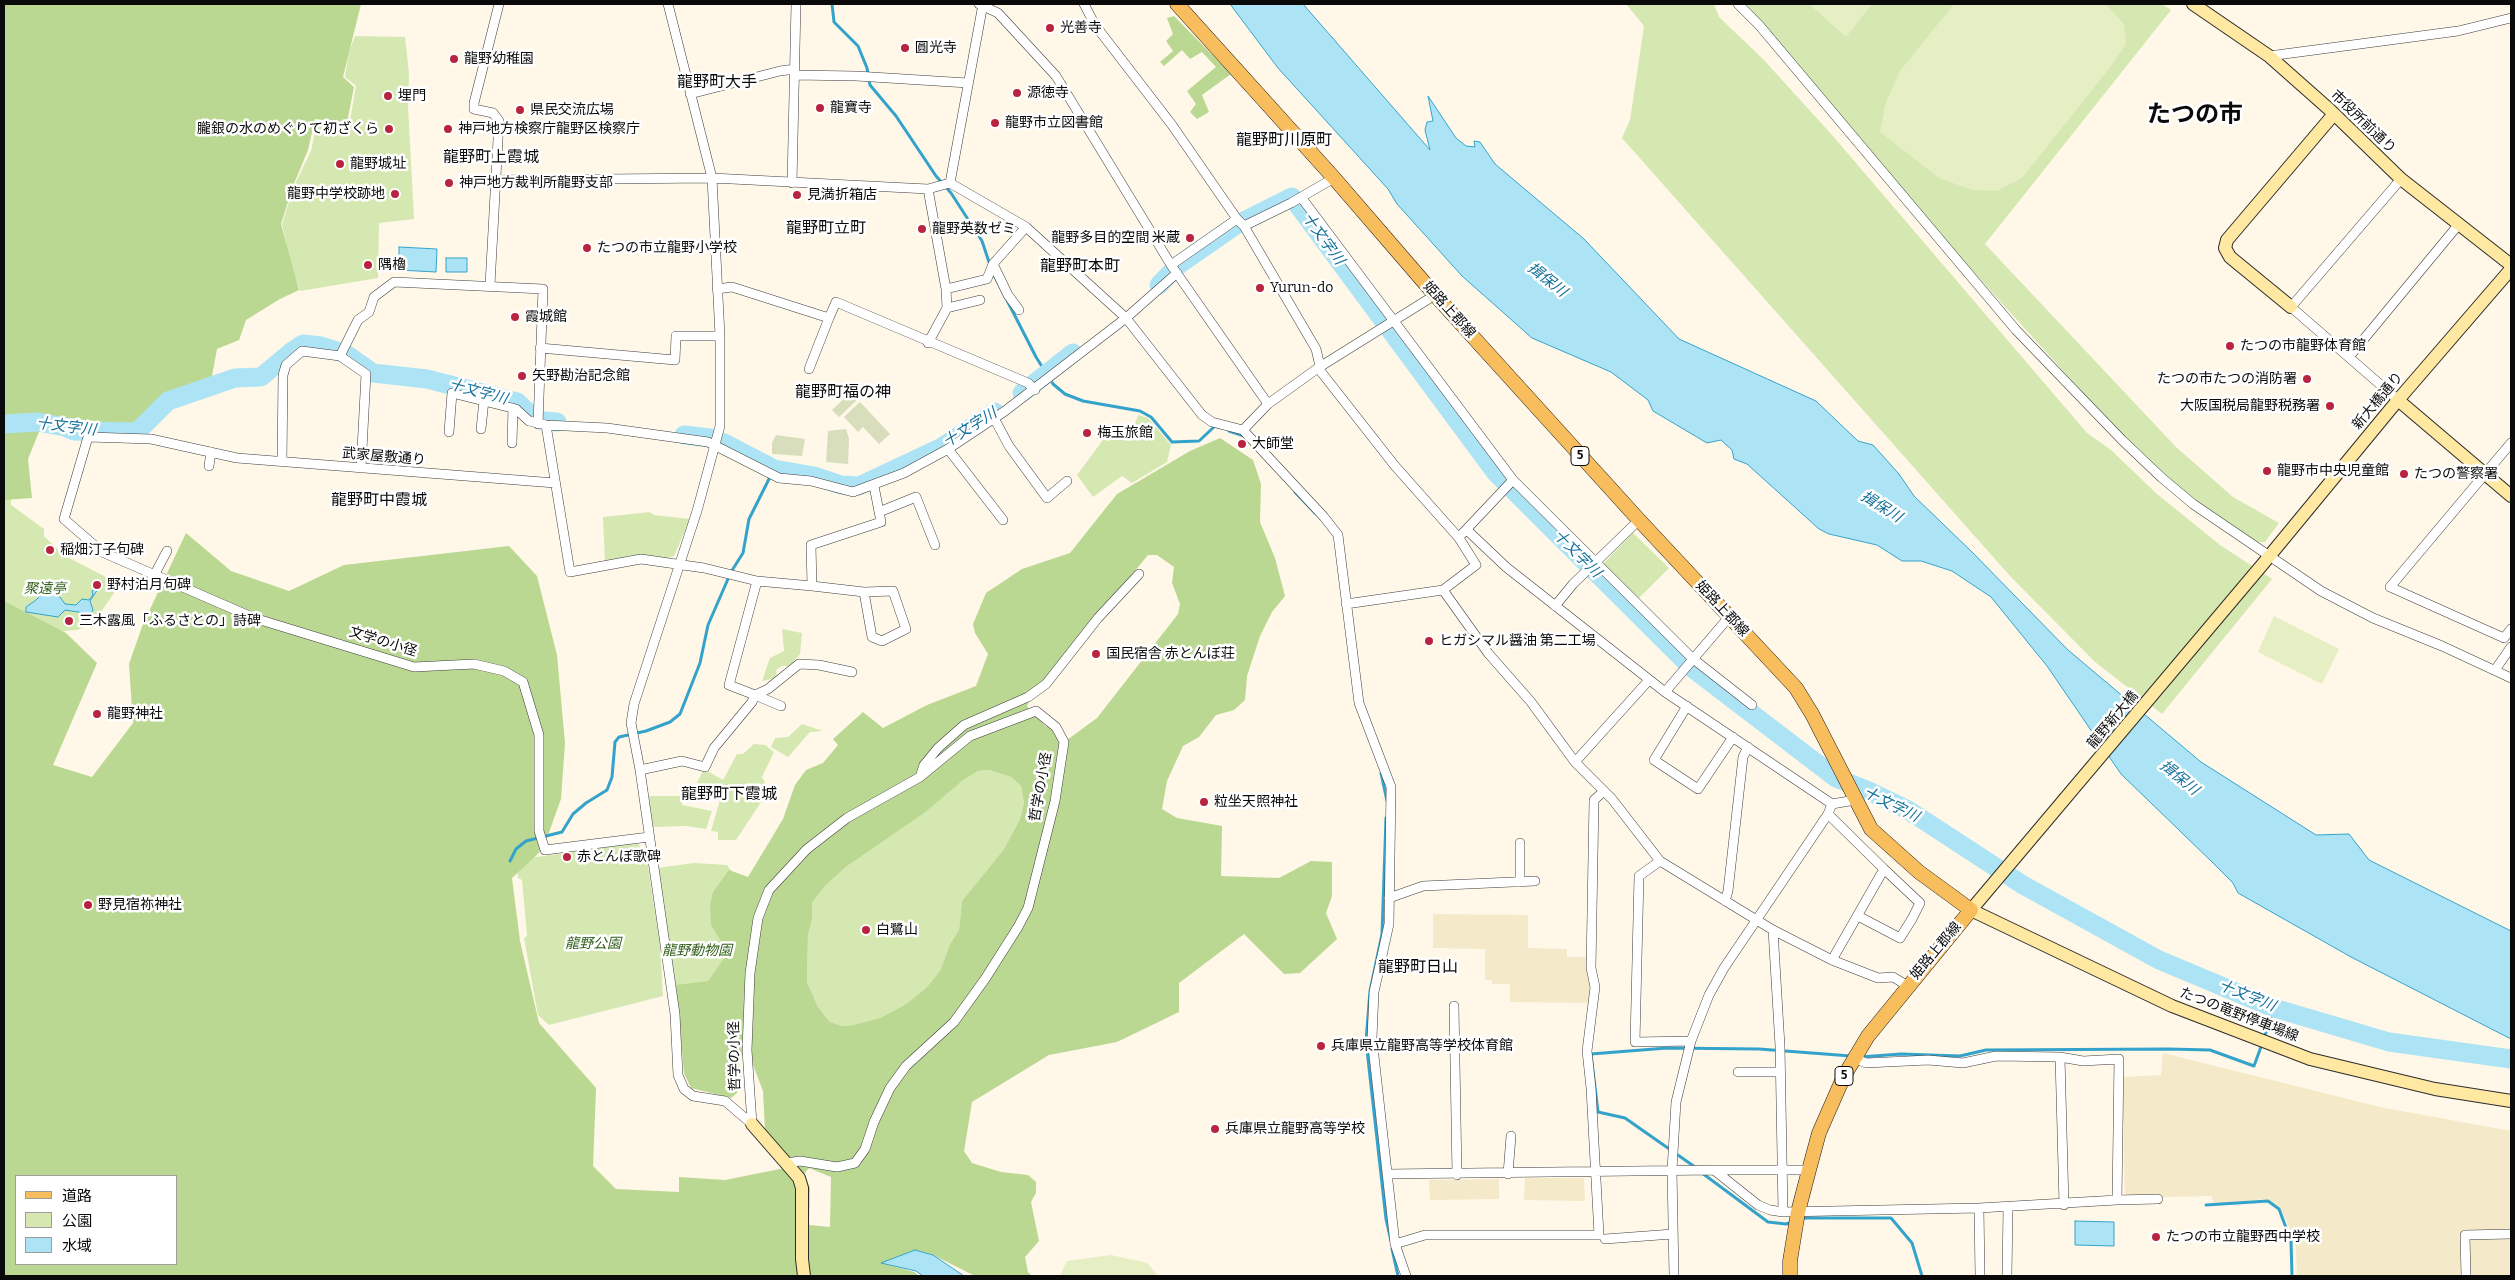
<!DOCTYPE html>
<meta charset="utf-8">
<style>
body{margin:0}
#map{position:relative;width:2515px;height:1280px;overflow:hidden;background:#fff7e7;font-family:Bitter,"Noto Sans JP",serif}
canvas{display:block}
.frame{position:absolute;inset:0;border:5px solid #0a0a0a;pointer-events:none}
.legend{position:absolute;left:15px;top:1175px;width:162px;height:90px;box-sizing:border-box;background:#fff;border:1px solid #9d9d9d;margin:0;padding:6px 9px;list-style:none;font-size:15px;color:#0a0a0a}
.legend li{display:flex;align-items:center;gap:10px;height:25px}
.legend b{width:25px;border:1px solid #9d9d9d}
</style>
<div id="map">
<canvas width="2515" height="1280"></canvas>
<div class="frame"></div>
<ul class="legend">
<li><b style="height:6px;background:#f8be5e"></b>道路</li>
<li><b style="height:14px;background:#d5e8b2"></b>公園</li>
<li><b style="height:14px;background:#ade4f5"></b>水域</li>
</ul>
</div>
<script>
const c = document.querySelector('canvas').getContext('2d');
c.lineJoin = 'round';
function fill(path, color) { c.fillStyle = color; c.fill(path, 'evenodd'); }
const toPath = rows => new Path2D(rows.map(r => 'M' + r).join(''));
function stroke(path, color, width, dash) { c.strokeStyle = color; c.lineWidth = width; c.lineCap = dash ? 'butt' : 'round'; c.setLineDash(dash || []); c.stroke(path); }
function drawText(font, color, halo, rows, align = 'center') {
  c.font = font + ' Bitter,"Noto Sans JP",serif'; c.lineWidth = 5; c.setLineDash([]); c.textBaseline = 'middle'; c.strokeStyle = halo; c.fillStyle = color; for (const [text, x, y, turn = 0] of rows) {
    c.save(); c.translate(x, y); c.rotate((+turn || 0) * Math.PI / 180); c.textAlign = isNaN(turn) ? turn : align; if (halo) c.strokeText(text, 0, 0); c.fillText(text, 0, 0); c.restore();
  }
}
fill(toPath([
 [1433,914,1528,915,1528,948,1567,949,1567,957,1590,957,1590,1003,1510,1002,1510,984,1492,984,1492,980,1485,980,1485,949,1433,948],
 [2163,1053,2380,1107,2511,1131,2511,1276,2297,1276,2296,1247,2286,1219,2276,1204,2263,1199,2215,1205,2211,1196,2125,1198,2122,1077,2161,1075],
 [1525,1178,1584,1178,1585,1201,1524,1200],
 [1499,1179,1499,1199,1430,1200,1429,1180]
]), '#f4eac9');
fill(toPath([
 [1626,4,1714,4,1719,17,1763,59,1832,135,2087,433,2111,450,2157,494,2220,545,2272,579,2162,714,2095,662,2010,576,1622,138,1630,120,1644,26],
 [1746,4,2162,4,2171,10,1985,244,2176,447,2233,497,2279,523,2265,542,2257,542,2187,494,2145,458,2096,407,1960,257],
 [355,36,405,37,409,74,408,106,414,219,379,223,378,278,300,291,290,261,282,224,294,186,311,151,317,122,349,126,356,86,345,77,349,52],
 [1138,415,1148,418,1171,445,1167,462,1132,483,1122,476,1093,497,1077,475,1108,433,1125,438,1133,430],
 [4,487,11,491,11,505,44,529,44,536,63,555,110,579,118,587,101,612,88,626,77,630,52,632,4,615],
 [650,512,654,515,690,519,674,556,664,559,605,562,603,517],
 [1633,533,1669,568,1638,599,1603,564],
 [782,629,802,633,800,654,790,666,782,666,776,670,777,678,762,681,770,658,784,651],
 [802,724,823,731,810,732,788,757,771,747,775,738,788,737],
 [754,744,765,745,774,752,762,777,769,790,736,840,718,840,718,832,711,831,720,800,710,798,712,786,697,783,704,769,723,780,737,754,743,754],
 [989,770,1011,777,1021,786,1024,803,1020,819,1004,849,962,901,959,930,950,944,940,971,926,988,906,1004,880,1018,849,1026,842,1026,830,1022,818,1007,807,982,808,935,812,920,812,903,825,886,847,866,962,781,978,771],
 [649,796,682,796,682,805,712,811,706,829,686,826,652,827],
 [629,844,638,844,646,853,660,944,663,996,549,1025,538,1015,524,938,527,936,522,880,518,878,515,857,529,858],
 [694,863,727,865,731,871,726,947,723,961,708,981,676,987,657,868]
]), '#d5e8b2');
fill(toPath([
 [4,4,361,4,343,77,354,87,347,123,315,119,308,150,293,186,281,224,299,290,280,299,246,320,239,340,217,349,212,376,189,387,133,428,39,432,28,459,32,498,4,500],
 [1174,16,1231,74,1202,95,1209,112,1197,119,1190,112,1196,104,1187,91,1216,67,1202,52,1190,59,1182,50,1164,66,1160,62,1173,51,1166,41,1173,34,1167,18],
 [1220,438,1253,460,1261,484,1260,522,1275,558,1285,596,1272,612,1260,636,1247,676,1245,700,1234,710,1216,715,1199,737,1183,746,1167,781,1162,809,1177,818,1222,826,1221,876,1279,878,1311,861,1332,862,1332,896,1326,913,1337,939,1300,973,1284,974,1244,934,1179,983,1179,1012,1117,1042,1049,1055,972,1102,964,1151,972,1163,1001,1172,1028,1175,1036,1182,1036,1193,1031,1202,1039,1241,1025,1257,1028,1272,1032,1276,975,1276,931,1254,915,1250,882,1263,914,1272,919,1276,4,1276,4,601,66,633,97,663,53,765,92,777,133,723,129,664,143,624,186,533,231,571,289,591,344,565,509,546,537,576,557,655,565,743,561,799,543,849,512,878,520,941,539,1023,596,1088,593,1166,616,1189,679,1192,679,1177,725,1180,785,1168,765,1131,763,1091,750,1057,740,1055,737,1093,731,1098,691,1088,684,1073,676,985,708,981,725,957,724,946,711,925,710,905,713,892,729,870,748,877,783,819,795,785,806,770,823,763,838,745,833,739,863,712,883,728,927,705,976,686,988,654,975,633,973,624,986,593,1022,569,1070,553,1117,494,1190,451],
 [1148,555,1157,555,1174,567,1172,583,1180,604,1178,614,1097,718,1067,740,1065,733,1045,726,1027,706,1031,697],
 [989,770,1011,777,1021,786,1024,803,1020,819,1004,849,962,901,959,930,950,944,940,971,926,988,906,1004,880,1018,849,1026,842,1026,830,1022,818,1007,807,982,808,935,812,920,812,903,825,886,847,866,924,813,962,781,978,771],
 [809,1168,831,1177,830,1227,809,1225,810,1188,804,1174],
 [16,1176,176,1176,176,1264,16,1264]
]), '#bbd892');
fill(toPath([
 [850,393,857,400,839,417,832,410],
 [860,402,890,434,879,444,863,427,858,432,844,417],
 [846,429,849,439,848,464,826,462,828,431],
 [776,435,805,439,802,456,772,454,772,443]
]), '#d8debb');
fill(toPath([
 [1809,4,1872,4,1846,37],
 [1954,4,2106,4,2124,24,2126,44,2112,65,2022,178,1997,191,1972,190,1939,178,1880,132,1886,102,1900,71],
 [2274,616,2339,649,2322,684,2258,652],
 [1111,1255,1147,1263,1158,1276,1060,1276,1067,1261]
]), '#e6efc4');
const water = toPath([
 [1230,4,1303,4,1430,150,1425,130,1427,122,1433,121,1428,96,1456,138,1466,146,1475,147,1474,141,1480,142,1495,164,1584,239,1679,339,1816,401,1858,441,1873,445,1899,474,1914,496,1972,552,2068,650,2201,762,2316,835,2349,834,2369,860,2511,931,2511,1039,2351,957,2238,893,2233,883,2212,862,2121,774,2047,666,1991,597,1952,571,1921,561,1902,561,1877,545,1829,534,1819,529,1747,464,1734,459,1732,450,1721,440,1707,443,1653,411,1648,400,1611,372,1532,338,1462,276,1435,246,1397,204,1388,189,1278,68,1230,4],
 [399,247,437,249,436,272,399,270,399,247],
 [446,258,467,258,467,272,446,272,446,258],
 [102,583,90,601,93,610,91,614,65,610,58,617,26,612,26,607,36,600,41,595,39,587,57,593,65,604,76,605,82,599,89,600,93,595,92,591,102,583],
 [2075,1221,2114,1222,2114,1246,2075,1245,2075,1221],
 [915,1250,933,1255,964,1276,923,1276,916,1271,881,1263,915,1250]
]);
fill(water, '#ade4f5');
stroke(water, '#34a3cc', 1);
stroke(toPath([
 [832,4,834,22,858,46,867,68,870,85,896,116,936,176,951,193,982,241,990,265],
 [992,271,1036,357,1053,384,1065,394,1083,401,1140,411,1151,417,1172,442,1199,441,1215,426,1218,427],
 [1229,431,1244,436],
 [1295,492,1315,513],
 [1381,773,1387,801],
 [1386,818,1382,934,1370,991,1366,1041,1386,1219,1391,1241],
 [510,861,516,849,526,841,562,832,573,814,586,803,607,790,612,777,615,742,619,737,646,731,670,722,680,714,700,663,708,625,731,572,743,553,749,519,774,469],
 [2264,1038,2274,1008],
 [1860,1057,1901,1054,1960,1056,1986,1050,2168,1049,2210,1050,2254,1066,2262,1044],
 [1695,1167,1625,1118,1598,1112,1591,1054,1667,1048,1759,1049,1851,1056],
 [1702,1173,1768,1222,1786,1224,1792,1222],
 [2206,1205,2268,1201,2279,1209,2291,1241,2292,1276],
 [1800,1219,1806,1218,1891,1218,1912,1243,1922,1276],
 [1392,1249,1398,1276]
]), '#34a3cc', 3);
stroke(toPath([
 [1159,285,1177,266,1236,225,1292,197,1496,473,1692,668,1836,778,1869,791,1908,810,2023,885,2159,960,2274,1008,2389,1042,2511,1059],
 [1022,393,1073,353],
 [4,424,38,422,65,427,74,431,137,432,168,401,235,378,261,377,291,352,303,344,321,346,346,354,373,373,427,379,517,402,533,417,543,421,557,422],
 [684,435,710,438,724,443,774,469,814,476,841,485,859,486,942,447,995,412]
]), '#ade4f5', 19);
const street = toPath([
 [668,4,712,178,720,336,720,426,697,511,634,704,631,723,640,770,675,1014,678,1075,684,1089,693,1096,725,1101,752,1124],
 [979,4,998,13,1056,76,1171,265,1268,404],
 [1084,4,1095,25,1172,125,1237,219,1244,226,1316,349,1320,366],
 [1738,4,1759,25,2016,330,2122,440,2162,478,2193,504,2321,591,2373,618,2442,646,2511,678],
 [2269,56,2458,31,2511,18],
 [795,75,856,76,968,83],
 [690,94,780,71,795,69],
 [497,180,712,178,928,189,950,183,1026,227,1126,318,1202,415,1212,422,1243,430,1324,517,1338,535,1359,703,1391,787,1389,924,1374,992,1372,1038,1395,1244,1406,1276],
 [792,183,796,4],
 [950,183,983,4],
 [928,189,946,289,947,308,928,343],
 [1301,197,1513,480,1692,658,1752,705],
 [1244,226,1291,203,1334,178],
 [1171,265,1237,219],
 [490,285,499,121,493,113,474,109,474,103,499,4],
 [717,289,732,287,829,318,836,302,1028,383,1035,390],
 [946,289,987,279,993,264],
 [947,308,980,300],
 [1019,310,1008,295,993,264,1026,227],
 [540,348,675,360,676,336,720,336],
 [340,356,358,320,369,312,374,297,394,282,543,289,538,424],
 [2349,357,2459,224],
 [1318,368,1395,466,1459,538,1476,565,1443,590,1346,604],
 [809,369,829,318],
 [2398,400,2291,307,2401,179],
 [994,418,1009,446,1047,498,1067,481],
 [546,425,570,572,641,559,704,568,757,581,812,586,811,545,881,522,874,486],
 [481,429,484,400],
 [1243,430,1268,404,1318,368,1435,295],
 [449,432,452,393,516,409,529,421,546,425,607,428,708,442,779,478,811,481,853,492,904,473,948,449,1005,411,1126,318,1177,273],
 [512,443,513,408],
 [2511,443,2390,587,2504,638,2511,629],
 [948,449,1003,520],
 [282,462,283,375,286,365,302,351,340,356,366,374,361,468],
 [209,466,211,452],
 [555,483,237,458,151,439,88,437,64,519,102,552,254,618,414,667,474,664,504,671,523,682,539,735,539,831,545,850,649,837],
 [879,512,916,497,935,545],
 [1467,530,1506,567,1665,692,1832,804,1855,800],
 [1462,534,1513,480],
 [149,585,167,551],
 [812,586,864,592,893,591,906,629,882,641,872,637,864,592],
 [1443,590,1488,653,1531,702,1575,762,1612,799,1660,861,1773,930,1832,960,1878,978,1893,977,1908,986],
 [1555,606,1573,584,1639,520],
 [2495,670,2511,647],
 [1665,692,1729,617],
 [755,695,768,689,799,664,819,665,852,672],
 [755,695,781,706],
 [1687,706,1654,760,1698,789,1733,737],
 [1575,762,1649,680],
 [640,770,682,761,705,767,714,748,752,702,755,695,729,685,757,581],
 [920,777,924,765,938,748,964,725,1028,697,1046,684,1098,618,1139,574],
 [1828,814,1884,869,1832,960],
 [1660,861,1639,876,1635,1042,1691,1041],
 [1520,882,1520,843],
 [1389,898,1423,886,1535,881],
 [1725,901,1728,891,1743,757,1748,747],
 [1858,916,1900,938,1912,919,1920,903,1884,869],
 [1773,930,1780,1046,1783,1212],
 [1454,1006,1457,1175],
 [2060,1057,2064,1205],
 [1854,1058,1866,1063,1928,1060,1963,1063,1996,1056,2060,1057,2083,1061,2119,1059,2117,1200],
 [1738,1072,1780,1072],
 [752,1124,747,1050,750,973,758,918,769,890,807,849,847,818,920,777,970,736,1036,711,1056,727,1064,742,1055,801,1028,908,1018,927,985,979,954,1022,906,1066,890,1088,874,1122,865,1149,855,1163,837,1167,800,1161,786,1163],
 [1714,1170,1809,1170],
 [1387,1174,1714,1170,1758,1205,1770,1210,1783,1212,1979,1208,2117,1200,2158,1199],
 [1508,1174,1511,1136],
 [1979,1208,1980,1276],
 [1605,1239,1673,1234],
 [1395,1244,1425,1235,1599,1235,1591,1088,1587,1051,1595,987,1591,968,1594,800,1604,791],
 [1674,1276,1672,1170,1676,1102,1691,1041,1709,995,1724,968,1828,814,1832,804],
 [2007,1276,2008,1207],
 [2466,1276,2465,1235,2511,1234]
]);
const secondary = toPath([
 [2193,4,2269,56,2330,110,2401,179,2511,265],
 [2511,269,2398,400,2262,565,1971,910,2172,1006,2310,1059,2435,1089,2511,1101],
 [2291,307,2230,257,2225,248,2227,240,2334,114],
 [2398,400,2511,496],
 [752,1124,786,1163,799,1178,802,1188,802,1259,804,1276]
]);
const primary = toPath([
 [1177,4,1334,178,1435,295,1639,520,1796,688,1812,714,1871,829,1919,872,1971,910,1868,1036,1844,1076,1819,1133,1809,1170,1798,1212,1790,1261,1790,1276]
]);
stroke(street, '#3d3d3d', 10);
stroke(secondary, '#2c2c2c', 14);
stroke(primary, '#1b1b1b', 15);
stroke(street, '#fff', 9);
stroke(secondary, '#ffe8a2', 12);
stroke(primary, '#f8be5e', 14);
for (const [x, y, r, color] of [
 [1050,28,5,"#b8243f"],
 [905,48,5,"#b8243f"],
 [454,59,5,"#b8243f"],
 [1017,93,5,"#b8243f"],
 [388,96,5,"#b8243f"],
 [820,108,5,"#b8243f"],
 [520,110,5,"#b8243f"],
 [995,123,5,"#b8243f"],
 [389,129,5,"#b8243f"],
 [448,129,5,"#b8243f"],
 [340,164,5,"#b8243f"],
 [449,183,5,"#b8243f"],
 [395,194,5,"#b8243f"],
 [797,195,5,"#b8243f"],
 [922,229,5,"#b8243f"],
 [1190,238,5,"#b8243f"],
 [587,248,5,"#b8243f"],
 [368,265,5,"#b8243f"],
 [1260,288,5,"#b8243f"],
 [515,317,5,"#b8243f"],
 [2230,346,5,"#b8243f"],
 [522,376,5,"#b8243f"],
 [2307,379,5,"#b8243f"],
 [2330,406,5,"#b8243f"],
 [1087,433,5,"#b8243f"],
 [1242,444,5,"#b8243f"],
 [2267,471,5,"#b8243f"],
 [2404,474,5,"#b8243f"],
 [50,550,5,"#b8243f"],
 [97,585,5,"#b8243f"],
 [69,621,5,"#b8243f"],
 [1429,641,5,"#b8243f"],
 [1096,654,5,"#b8243f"],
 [97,714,5,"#b8243f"],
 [1204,802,5,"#b8243f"],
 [567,857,5,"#b8243f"],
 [88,905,5,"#b8243f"],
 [866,930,5,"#b8243f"],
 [1321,1046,5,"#b8243f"],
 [1215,1129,5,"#b8243f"],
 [2156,1237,5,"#b8243f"]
]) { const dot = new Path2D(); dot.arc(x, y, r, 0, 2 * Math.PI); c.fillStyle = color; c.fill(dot); stroke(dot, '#fff', 2); }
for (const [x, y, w] of [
 [1580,456,18],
 [1844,1076,18]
]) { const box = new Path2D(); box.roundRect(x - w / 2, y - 9.5, w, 19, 4); c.fillStyle = '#fff'; c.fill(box); stroke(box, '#0a0a0a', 1); }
drawText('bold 12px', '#0a0a0a', null, [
 ["5",1580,456],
 ["5",1844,1076]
]);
drawText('14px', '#0a0a0a', '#fff', [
 ["光善寺",1060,28],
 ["圓光寺",915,48],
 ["龍野幼稚園",464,59],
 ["源徳寺",1027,93],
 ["埋門",398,96],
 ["龍寶寺",830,108],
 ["県民交流広場",530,110],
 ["龍野市立図書館",1005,123],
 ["朧銀の水のめぐりて初ざくら",379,129,"right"],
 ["神戸地方検察庁龍野区検察庁",458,129],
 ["龍野城址",350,164],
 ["神戸地方裁判所龍野支部",459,183],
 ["龍野中学校跡地",385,194,"right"],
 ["見満折箱店",807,195],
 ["龍野英数ゼミ",932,229],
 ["龍野多目的空間 米蔵",1180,238,"right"],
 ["たつの市立龍野小学校",597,248],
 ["隅櫓",378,265],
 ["Yurun-do",1270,288],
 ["霞城館",525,317],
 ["たつの市龍野体育館",2240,346],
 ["矢野勘治記念館",532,376],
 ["たつの市たつの消防署",2297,379,"right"],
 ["大阪国税局龍野税務署",2320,406,"right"],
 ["梅玉旅館",1097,433],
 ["大師堂",1252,444],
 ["龍野市中央児童館",2277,471],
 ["たつの警察署",2414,474],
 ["稲畑汀子句碑",60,550],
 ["野村泊月句碑",107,585],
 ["三木露風「ふるさとの」詩碑",79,621],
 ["ヒガシマル醤油 第二工場",1439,641],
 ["国民宿舎 赤とんぼ荘",1106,654],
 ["龍野神社",107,714],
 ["粒坐天照神社",1214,802],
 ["赤とんぼ歌碑",577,857],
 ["野見宿祢神社",98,905],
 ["白鷺山",876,930],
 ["兵庫県立龍野高等学校体育館",1331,1046],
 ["兵庫県立龍野高等学校",1225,1129],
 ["たつの市立龍野西中学校",2166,1237]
], 'left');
drawText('14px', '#0a0a0a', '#fff', [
 ["市役所前通り",2363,122,44],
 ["姫路上郡線",1449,310,48],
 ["新大橋通り",2378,401,-50],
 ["武家屋敷通り",384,457,5],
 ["姫路上郡線",1722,609,47],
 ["文学の小径",383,642,17],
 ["龍野新大橋",2113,720,-50],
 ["哲学の小径",1041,787,-80],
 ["姫路上郡線",1936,951,-50],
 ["たつの竜野停車場線",2239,1015,21],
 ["哲学の小径",735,1056,-91]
]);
drawText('italic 14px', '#33601c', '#fff', [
 ["聚遠亭",45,589],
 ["龍野公園",593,944],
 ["龍野動物園",697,951]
]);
drawText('italic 15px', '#16719a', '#fff', [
 ["十文字川",1323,239,54],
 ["揖保川",1547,280,38],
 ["十文字川",478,392,15],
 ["十文字川",66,427,7],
 ["十文字川",970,428,-32],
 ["揖保川",1881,507,32],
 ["十文字川",1577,554,45],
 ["揖保川",2179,778,39],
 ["十文字川",1891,805,26],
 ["十文字川",2247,996,22]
]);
drawText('16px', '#0a0a0a', '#fff', [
 ["龍野町大手",717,83],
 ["龍野町川原町",1284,141],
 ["龍野町上霞城",491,158],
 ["龍野町立町",826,229],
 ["龍野町本町",1080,267],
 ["龍野町福の神",843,393],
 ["龍野町中霞城",379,501],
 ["龍野町下霞城",729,795],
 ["龍野町日山",1418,968]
]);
drawText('bold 24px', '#0a0a0a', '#fff', [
 ["たつの市",2195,115]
]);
</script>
